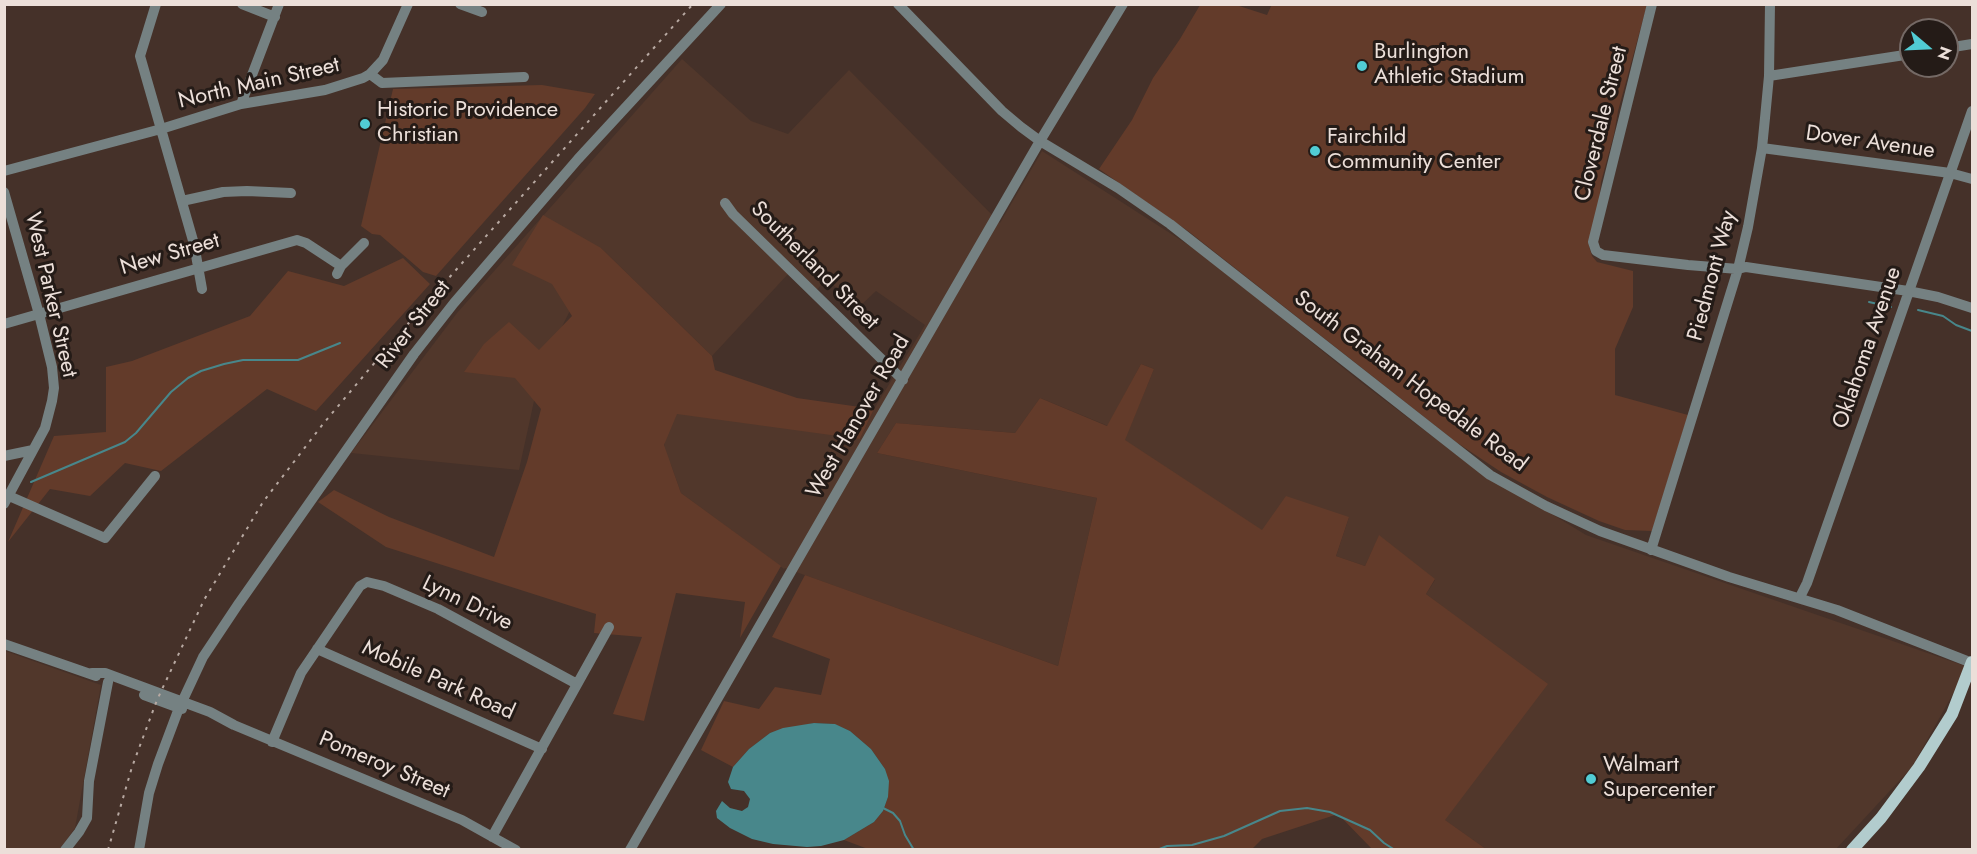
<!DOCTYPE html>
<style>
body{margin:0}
#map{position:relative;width:1977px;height:854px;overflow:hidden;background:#453129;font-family:Jost,sans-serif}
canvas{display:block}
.frame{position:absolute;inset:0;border:6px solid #ecdfd9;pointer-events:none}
.north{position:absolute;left:1899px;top:18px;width:60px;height:60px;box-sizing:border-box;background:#241b17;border:2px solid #746965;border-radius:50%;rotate:109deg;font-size:16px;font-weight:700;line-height:24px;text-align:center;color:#ecdfd9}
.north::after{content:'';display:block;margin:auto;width:21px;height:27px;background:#51ccd4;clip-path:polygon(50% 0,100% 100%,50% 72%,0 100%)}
</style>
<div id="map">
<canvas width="1977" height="854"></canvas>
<div class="frame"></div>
<div class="north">N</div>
</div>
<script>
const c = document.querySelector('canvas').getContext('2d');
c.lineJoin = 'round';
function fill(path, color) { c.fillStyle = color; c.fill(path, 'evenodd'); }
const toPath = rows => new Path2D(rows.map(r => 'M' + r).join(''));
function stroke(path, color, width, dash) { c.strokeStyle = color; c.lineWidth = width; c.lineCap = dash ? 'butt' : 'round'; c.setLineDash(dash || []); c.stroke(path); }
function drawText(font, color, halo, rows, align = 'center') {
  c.font = font + ' Jost,sans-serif'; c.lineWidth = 6; c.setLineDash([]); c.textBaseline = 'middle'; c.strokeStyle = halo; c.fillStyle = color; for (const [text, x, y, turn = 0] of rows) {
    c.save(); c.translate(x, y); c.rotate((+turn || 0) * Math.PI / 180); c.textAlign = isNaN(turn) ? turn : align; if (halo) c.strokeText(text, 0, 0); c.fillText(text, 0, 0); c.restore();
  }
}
fill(toPath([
 [682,59,751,121,788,134,849,70,1000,223,1042,151,1201,253,1362,383,1465,461,1586,535,1968,667,1912,767,1836,849,1486,849,1406,793,1506,655,1426,594,1435,580,1379,536,1365,566,1336,556,1349,517,1262,531,1124,440,1154,369,1141,364,1108,426,1040,398,1015,433,896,423,877,453,1097,498,1058,666,785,568,784,569,681,493,671,465,663,455,668,414,779,414,860,439,874,409,925,325,876,291,859,307,826,279,815,292,789,273,712,356,601,248,541,369,519,470,351,453,457,313],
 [5,651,101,685,75,828,60,849,5,850]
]), '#51372b');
fill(toPath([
 [1272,4,1647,5,1618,111,1614,134,1601,182,1598,210,1589,246,1592,256,1597,262,1633,271,1633,307,1615,349,1615,395,1688,415,1652,531,1625,530,1599,521,1547,497,1501,472,1456,442,1188,231,1099,169,1132,120,1153,78,1180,39,1200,5,1236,5,1267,15],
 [542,85,595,94,585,108,436,276,423,272,380,235,372,234,361,226,393,89],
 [543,215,601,248,712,356,715,370,797,398,874,409,860,439,677,414,664,445,681,493,781,566,740,638,745,602,676,593,644,721,613,714,642,637,594,633,596,614,386,547,318,502,334,490,389,517,494,557,527,462,541,409,515,378,464,372,484,344,509,322,539,350,572,316,552,284,512,265],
 [403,258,430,284,316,411,267,389,161,471,125,463,90,496,50,489,8,542,54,436,106,432,106,367,132,361,250,316,288,271,344,286],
 [1141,364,1154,369,1125,440,1262,530,1286,496,1349,517,1336,556,1365,566,1379,535,1435,579,1426,594,1548,684,1445,820,1486,849,1372,849,1338,814,1262,839,1252,849,868,849,844,840,874,822,883,811,888,797,885,769,871,749,850,731,834,724,814,723,770,733,749,749,733,767,701,750,724,701,759,709,775,687,821,695,830,659,772,637,805,575,1058,666,1097,498,877,453,896,423,1015,433,1040,398,1107,426]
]), '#633b2a');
fill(toPath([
 [814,723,835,724,850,731,871,749,885,769,889,781,888,797,883,811,874,822,844,840,821,846,807,847,773,844,752,839,730,828,717,818,716,811,722,801,730,808,742,811,748,807,750,799,744,791,731,789,728,782,733,767,749,749,770,733,783,728]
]), '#48878b');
stroke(toPath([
 [1869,302,1891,307],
 [1918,310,1943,316,1956,325,1972,331],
 [31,482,125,442,136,433,171,392,188,378,201,371,224,364,243,360,298,360,340,343],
 [883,808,893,813,900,821,905,835,914,850],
 [1157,850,1167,846,1192,845,1224,836,1280,811,1307,808,1330,812,1370,830,1384,843,1395,850]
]), '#48878b', 2);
stroke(toPath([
 [156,4,140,56,194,244,202,289],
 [242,4,275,17],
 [460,4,482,12],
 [898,4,1002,111,1021,127,1040,141,1118,188,1170,224,1490,475,1546,506,1600,531,1729,577,1837,610,1972,663],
 [1652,4,1593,242,1596,251,1603,255,1688,265,1738,269,1746,267,1908,291,1938,297,1972,308],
 [1947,48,1972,44],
 [370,74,382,83,524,77],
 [1769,76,1911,54],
 [241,104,279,4],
 [1762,148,1950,173,1972,179],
 [4,171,161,129,241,104,325,90,363,78,370,74,383,60,408,4],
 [4,192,39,314,52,367,54,388,52,401,45,428,4,504],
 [182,201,223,192,247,191,291,193],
 [725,203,733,214,903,380],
 [337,274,341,266,364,243],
 [4,324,297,240,306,243,341,266],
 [4,456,33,450],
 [9,496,105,538,155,476],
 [1651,550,1738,269,1748,227,1762,148,1765,118,1769,76,1770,4],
 [1800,597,1807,583,1972,111],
 [4,644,96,676],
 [317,649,542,749],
 [92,673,105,673,210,712,234,725,462,820,516,850],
 [144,695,182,709],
 [182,702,203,657,239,603,414,354,454,303,578,159,721,4],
 [272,742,301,673,360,586,367,582,384,586,438,609,577,684],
 [492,837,609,627],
 [65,850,79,832,87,818,89,781,108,682],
 [139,850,149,793,158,764,179,708],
 [630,850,1040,141,1123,4]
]), '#758182', 10);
stroke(toPath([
 [1852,850,1881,818,1919,767,1952,714,1972,662]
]), '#b2cccd', 12);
stroke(toPath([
 [108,850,132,767,157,700,204,600,263,502,323,424,398,335,693,4]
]), '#b8a9a2', 2, [3, 6]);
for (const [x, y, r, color] of [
 [1362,66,6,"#51ccd4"],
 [365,124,6,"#51ccd4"],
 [1315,151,6,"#51ccd4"],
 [1591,779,6,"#51ccd4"]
]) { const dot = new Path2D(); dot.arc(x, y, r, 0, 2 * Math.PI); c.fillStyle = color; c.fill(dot); stroke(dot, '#241b17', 2); }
drawText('22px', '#ecdfd9', '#241b17', [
 ["Burlington",1374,53],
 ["Athletic Stadium",1374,78],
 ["Historic Providence",377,111],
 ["Christian",377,136],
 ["Fairchild",1327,138],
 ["Community Center",1327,163],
 ["Walmart",1603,766],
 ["Supercenter",1603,791]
], 'left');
drawText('22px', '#ecdfd9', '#241b17', [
 ["North Main Street",259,84,-13],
 ["Cloverdale Street",1602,124,-76],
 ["Dover Avenue",1870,143,8],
 ["New Street",170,255,-16],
 ["Southerland Street",814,266,45],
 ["Piedmont Way",1713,276,-75],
 ["West Parker Street",50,295,77],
 ["River Street",414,325,-52],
 ["Oklahoma Avenue",1868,348,-71],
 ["South Graham Hopedale Road",1410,382,37],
 ["West Hanover Road",859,417,-60],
 ["Lynn Drive",467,604,26],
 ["Mobile Park Road",438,681,24],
 ["Pomeroy Street",384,766,23]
]);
</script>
